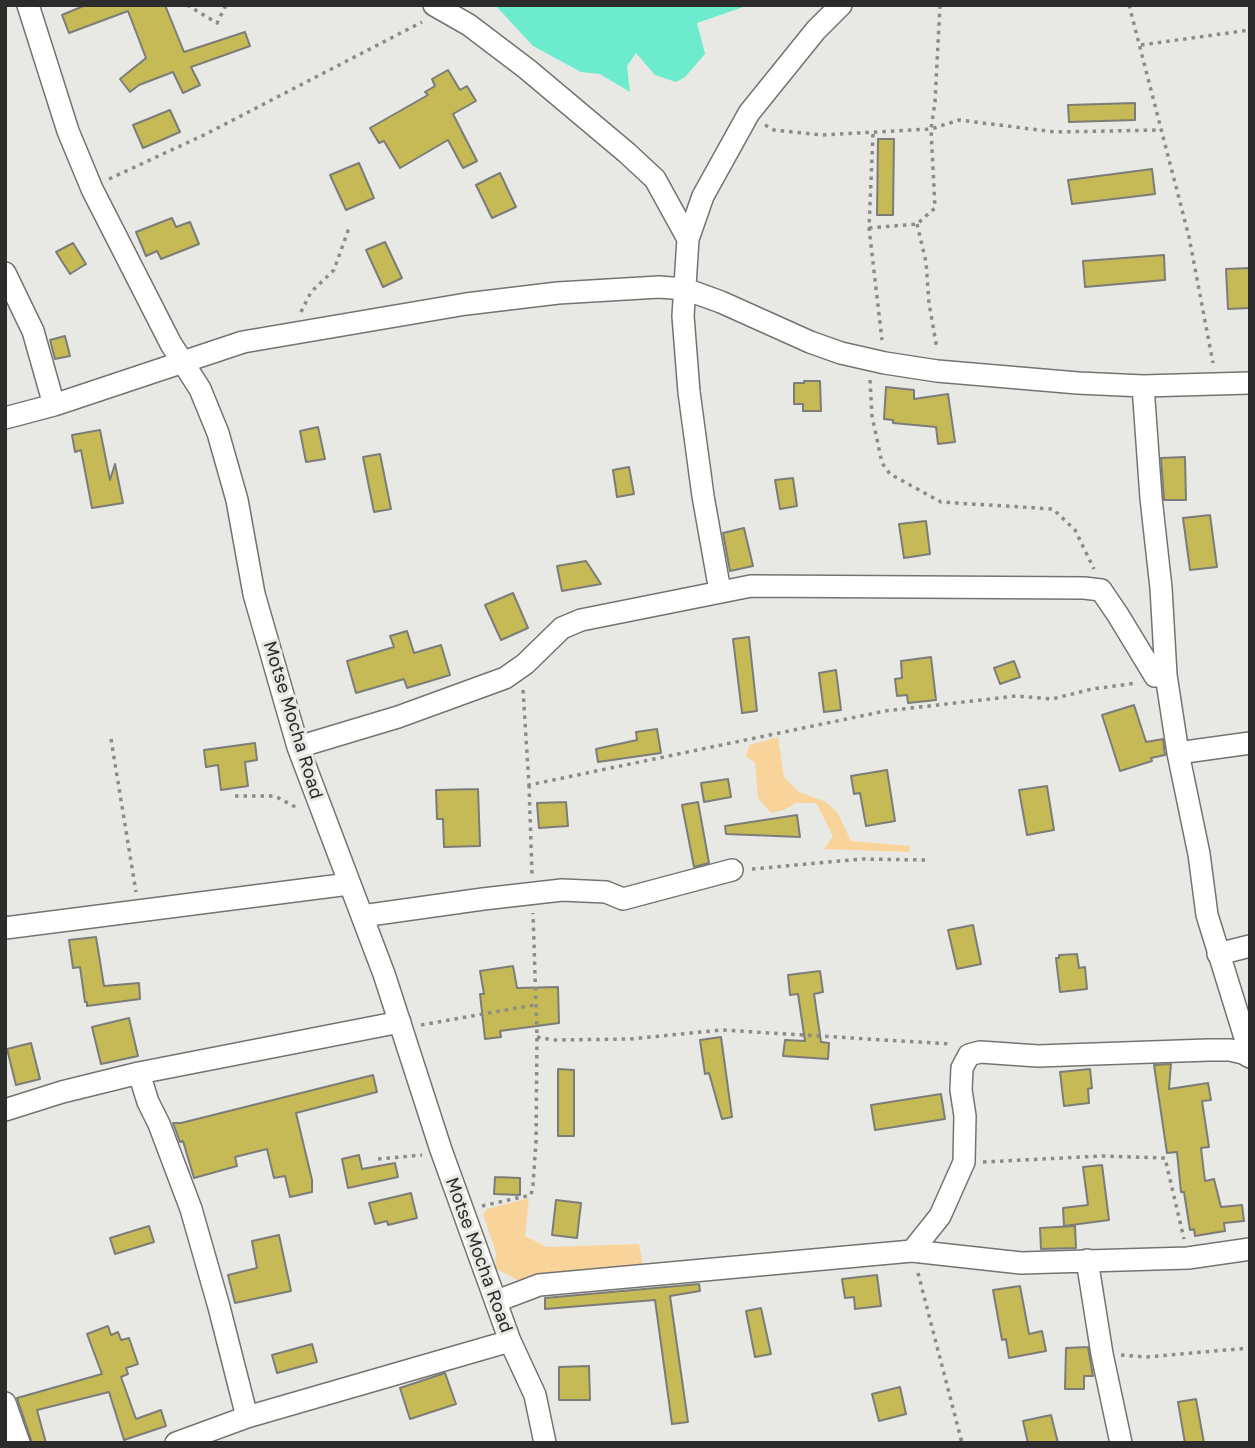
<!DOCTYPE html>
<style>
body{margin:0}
#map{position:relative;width:1255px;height:1448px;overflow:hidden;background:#e8e9e5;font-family:"Golos Text",sans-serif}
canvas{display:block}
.frame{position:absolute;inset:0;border:7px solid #2b2c2b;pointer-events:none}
</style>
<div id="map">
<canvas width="1255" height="1448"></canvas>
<div class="frame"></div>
</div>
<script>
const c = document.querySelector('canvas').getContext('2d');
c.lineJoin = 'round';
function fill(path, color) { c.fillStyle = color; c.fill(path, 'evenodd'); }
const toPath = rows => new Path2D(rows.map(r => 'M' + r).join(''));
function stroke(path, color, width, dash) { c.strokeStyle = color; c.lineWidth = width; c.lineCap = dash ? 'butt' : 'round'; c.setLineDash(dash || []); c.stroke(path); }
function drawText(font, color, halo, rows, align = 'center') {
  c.font = font + ' "Golos Text",sans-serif'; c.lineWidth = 6; c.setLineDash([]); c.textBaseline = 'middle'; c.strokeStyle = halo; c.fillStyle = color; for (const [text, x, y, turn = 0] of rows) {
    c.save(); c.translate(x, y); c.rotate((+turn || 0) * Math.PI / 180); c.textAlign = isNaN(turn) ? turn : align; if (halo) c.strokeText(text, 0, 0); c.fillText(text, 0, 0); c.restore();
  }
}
fill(toPath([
 [778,737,784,777,799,792,826,802,837,812,851,841,910,846,909,852,824,849,833,836,816,803,796,803,784,810,771,813,758,798,755,762,746,757,749,745],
 [529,1198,525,1236,547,1247,639,1244,643,1266,524,1284,495,1268,496,1253,483,1214,487,1209]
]), '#f9d49a');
fill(toPath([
 [495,5,749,5,697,23,705,54,685,77,676,82,655,75,636,53,627,66,630,92,600,74,581,72,533,46]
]), '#6cebcd');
const building = toPath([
 [86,5,165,5,184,52,245,32,250,46,191,67,200,85,183,93,173,72,139,85,130,92,120,79,146,58,128,11,69,33,62,15,86,5],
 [448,70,460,90,467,86,476,101,453,114,477,161,463,168,448,140,400,168,384,141,379,143,370,128,428,95,425,92,435,86,432,79,448,70],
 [1135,103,1135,120,1069,122,1068,105,1135,103],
 [170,110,180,132,143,148,133,125,170,110],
 [878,139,894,139,893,215,877,215,878,139],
 [359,163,374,198,346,210,330,175,359,163],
 [1152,169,1155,194,1072,204,1068,180,1152,169],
 [500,173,516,207,492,218,476,185,500,173],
 [172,218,176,227,190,222,199,244,161,259,157,251,146,256,136,232,172,218],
 [385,242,402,278,383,287,366,250,385,242],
 [73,243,86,264,70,274,56,252,73,243],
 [1164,255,1165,280,1085,287,1083,261,1164,255],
 [1250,268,1250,308,1228,309,1226,269,1250,268],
 [65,336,70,356,55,359,50,340,65,336],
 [804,381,820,381,821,411,803,411,803,404,794,404,794,383,804,383,804,381],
 [886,387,914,390,914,399,948,394,955,442,938,444,936,427,893,423,893,420,884,419,886,387],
 [318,427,325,459,306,462,300,431,318,427],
 [100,430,110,480,115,464,123,503,92,508,81,450,75,452,72,435,100,430],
 [380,454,391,509,374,512,363,457,380,454],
 [1185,457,1186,500,1164,500,1161,458,1185,457],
 [629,467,634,494,617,497,613,470,629,467],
 [793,478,797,506,780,509,775,480,793,478],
 [1210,515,1217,567,1190,570,1183,518,1210,515],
 [926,521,930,554,904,558,899,524,926,521],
 [744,528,753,566,730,571,723,533,744,528],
 [586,561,601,584,562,591,557,566,586,561],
 [513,593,528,628,501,640,485,605,513,593],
 [407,631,414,653,441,645,450,675,407,688,404,679,356,693,347,661,394,647,390,636,407,631],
 [749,637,757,711,742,713,733,639,749,637],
 [931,657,936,700,908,703,907,695,897,696,895,679,902,678,901,661,931,657],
 [1014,661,1020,677,1000,684,994,668,1014,661],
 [836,670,841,710,824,712,819,673,836,670],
 [1134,705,1146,742,1163,739,1165,755,1151,758,1152,761,1120,771,1102,715,1134,705],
 [657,729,661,753,598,762,596,749,637,740,636,732,657,729],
 [255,743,257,760,245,762,248,786,221,790,218,765,206,767,204,750,255,743],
 [887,770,895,821,866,826,860,793,854,794,851,776,887,770],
 [728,779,731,797,704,802,701,783,728,779],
 [1047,786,1054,830,1027,835,1019,790,1047,786],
 [478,789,480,846,444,847,443,819,437,819,436,790,478,789],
 [566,802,568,826,539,828,537,803,566,802],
 [698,802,709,863,694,867,682,805,698,802],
 [797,815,800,837,726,834,725,826,797,815],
 [973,925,981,964,957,969,948,930,973,925],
 [96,937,104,986,139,983,140,999,87,1006,87,1002,85,1002,80,967,73,968,69,940,96,937],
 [1077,954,1079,968,1085,967,1087,989,1060,992,1056,958,1059,958,1059,955,1077,954],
 [513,966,517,988,558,987,559,1023,500,1031,501,1037,485,1039,480,994,484,994,480,971,513,966],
 [820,971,823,992,814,994,821,1042,829,1043,828,1059,783,1056,785,1040,805,1041,798,994,790,995,788,975,820,971],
 [129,1018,138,1056,101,1064,92,1027,129,1018],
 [721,1037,732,1117,722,1119,709,1073,705,1074,700,1040,721,1037],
 [31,1043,40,1079,16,1085,7,1049,31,1043],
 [1171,1064,1169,1089,1208,1083,1211,1100,1202,1101,1209,1147,1201,1148,1205,1181,1214,1179,1221,1207,1242,1205,1244,1221,1224,1223,1225,1231,1195,1236,1194,1229,1190,1230,1184,1192,1181,1192,1177,1152,1167,1153,1154,1065,1171,1064],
 [558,1069,574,1070,574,1136,558,1136,558,1069],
 [1090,1069,1092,1088,1088,1089,1089,1103,1064,1106,1060,1072,1090,1069],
 [373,1075,377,1092,296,1113,312,1180,312,1192,290,1197,285,1176,274,1178,267,1149,235,1157,237,1166,194,1178,183,1141,180,1142,173,1123,181,1123,373,1075],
 [941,1094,945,1119,875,1130,871,1105,941,1094],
 [359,1155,362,1169,395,1163,398,1177,348,1188,342,1159,359,1155],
 [1102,1165,1109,1220,1064,1226,1063,1208,1088,1205,1083,1167,1102,1165],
 [495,1177,520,1178,520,1195,494,1194,495,1177],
 [411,1193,417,1218,388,1225,387,1221,375,1224,369,1203,411,1193],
 [556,1200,581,1203,577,1238,552,1235,556,1200],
 [149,1226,154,1242,115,1254,110,1238,149,1226],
 [1075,1226,1076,1248,1041,1249,1040,1228,1075,1226],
 [279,1235,291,1291,235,1303,228,1275,257,1268,252,1241,279,1235],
 [877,1275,881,1306,855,1309,854,1297,845,1298,842,1279,877,1275],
 [699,1284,700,1291,670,1296,688,1422,672,1424,655,1300,545,1309,545,1298,699,1284],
 [1020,1286,1029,1334,1042,1331,1046,1351,1009,1358,1006,1339,1002,1340,993,1290,1020,1286],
 [761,1308,771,1354,755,1357,746,1311,761,1308],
 [108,1326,111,1335,118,1332,121,1340,129,1338,138,1364,126,1368,128,1374,121,1377,136,1419,161,1410,166,1426,124,1440,109,1392,37,1410,46,1443,32,1443,17,1398,102,1374,87,1334,108,1326],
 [312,1344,317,1362,277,1373,272,1355,312,1344],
 [1088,1347,1093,1376,1084,1376,1084,1389,1065,1389,1066,1348,1088,1347],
 [589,1366,590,1400,559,1400,559,1367,589,1366],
 [445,1373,456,1404,410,1419,400,1388,445,1373],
 [900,1387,906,1414,879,1421,872,1394,900,1387],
 [1196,1399,1204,1443,1185,1443,1178,1402,1196,1399],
 [1051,1415,1058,1443,1028,1443,1023,1421,1051,1415]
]);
fill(building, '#c6ba56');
stroke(building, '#7c7c78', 2);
const street = toPath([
 [28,5,68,131,92,189,171,344,200,389,218,433,237,500,254,594,298,747,384,974,441,1150,510,1341,535,1395,545,1443],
 [434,5,469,25,527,69,627,153,655,179,688,239],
 [5,273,33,331,54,405],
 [1143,386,1151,498,1161,588,1166,675,1178,753,1199,854,1207,915,1247,1044,1243,1053],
 [5,418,54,405,243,342,466,304,558,293,659,287,685,289,721,302,810,342,841,353,885,363,937,371,1078,383,1143,386,1250,383],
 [720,591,703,496,689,392,683,316,688,239,703,196,749,113,816,30,841,5],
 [298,747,398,717,505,678,525,664,562,628,581,620,751,586,1084,588,1101,590,1118,615,1155,676,1166,675],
 [1178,753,1250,743],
 [362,916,483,899,562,890,606,892,623,899,732,870],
 [5,928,349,884],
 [1218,954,1250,946],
 [139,1073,148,1102,159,1124,191,1209,219,1307,247,1417],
 [5,1110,62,1092,139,1073,400,1022],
 [912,1251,1021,1263,1188,1258,1250,1249],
 [1087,1260,1102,1354,1121,1443],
 [497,1301,539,1285,912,1251,940,1216,964,1162,965,1116,961,1090,962,1068,969,1055,980,1052,1038,1056,1208,1050,1230,1050,1243,1053,1250,1057],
 [5,1403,19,1443],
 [176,1443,247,1417,510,1341]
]);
stroke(street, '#737471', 24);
stroke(toPath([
 [187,5,217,23,226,5],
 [1129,5,1189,237,1213,363],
 [1141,45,1250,30],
 [765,125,774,130,822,135,931,129,959,120,1055,132,1161,130],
 [873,134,869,228,882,340],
 [109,179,206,134,422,22],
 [917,224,926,262,929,303,937,349],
 [869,228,917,224,935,208,931,129,935,102,940,5],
 [301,312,311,292,334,270,349,228],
 [870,380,872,416,882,463,890,474,941,502,1053,509,1075,530,1094,569],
 [523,690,529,785,885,711,1016,696,1052,699,1092,689,1137,683],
 [111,739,136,892],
 [529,785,532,874],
 [235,796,275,796,299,809],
 [752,869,862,859,927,860],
 [421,1025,534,1005],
 [537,1037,553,1040,630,1039,722,1030,950,1044],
 [378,1159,422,1155],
 [983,1162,1102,1156,1165,1158,1184,1239],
 [482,1206,531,1195,533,1185,536,1142,537,1037,533,913],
 [918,1273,962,1443],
 [1121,1355,1146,1357,1250,1348]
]), '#8b8c89', 3.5, [3.5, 5]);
stroke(street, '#fff', 21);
drawText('18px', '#2b2c2b', '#e8e9e5', [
 ["Motse Mocha Road",293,720,73],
 ["Motse Mocha Road",479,1255,70]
]);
</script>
